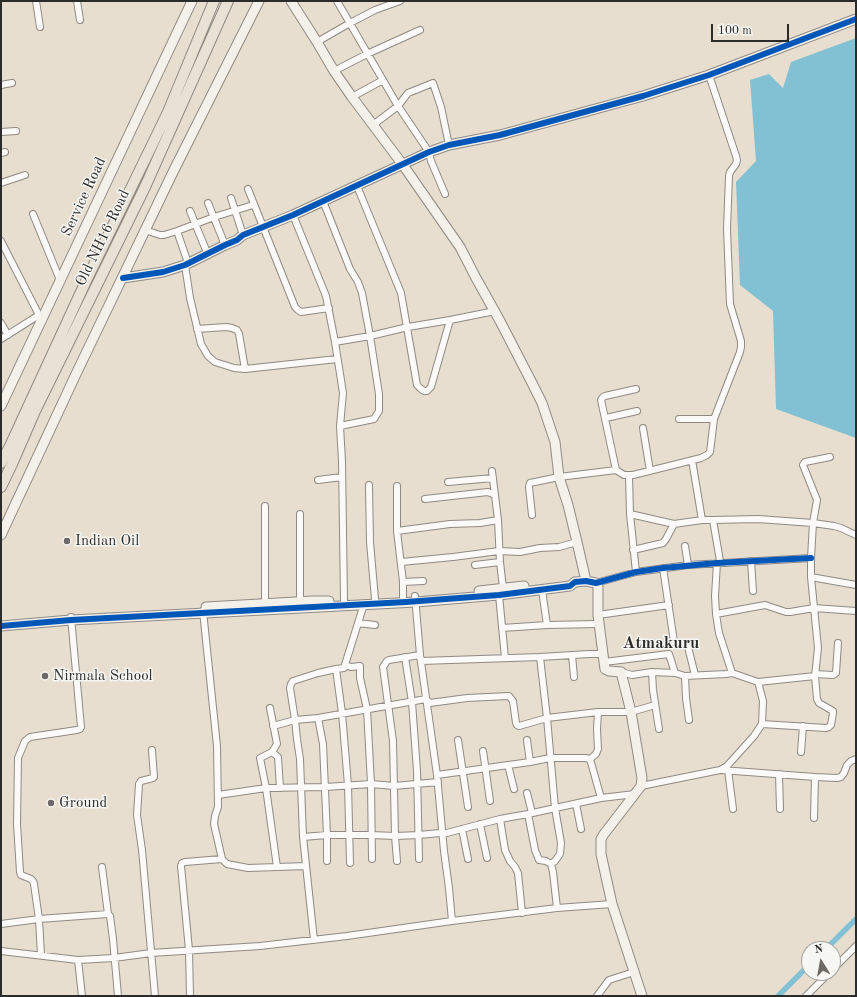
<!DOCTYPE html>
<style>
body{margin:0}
#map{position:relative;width:857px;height:997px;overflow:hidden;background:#e7ded0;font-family:"Old Standard TT",serif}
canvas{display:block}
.frame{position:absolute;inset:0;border:2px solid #2b2b2b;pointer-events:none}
.north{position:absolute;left:801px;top:941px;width:40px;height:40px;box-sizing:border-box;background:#f6f6f2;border:1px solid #a5a5a2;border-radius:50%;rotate:349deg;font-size:11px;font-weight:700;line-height:16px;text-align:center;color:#2b2b2b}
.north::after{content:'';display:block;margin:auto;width:14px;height:18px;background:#6d6a65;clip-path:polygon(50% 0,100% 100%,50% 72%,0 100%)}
.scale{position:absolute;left:711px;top:24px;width:78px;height:18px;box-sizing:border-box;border:2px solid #2b2b2b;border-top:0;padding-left:5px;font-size:12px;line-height:14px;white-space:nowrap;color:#2b2b2b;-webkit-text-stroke:3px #f6f6f2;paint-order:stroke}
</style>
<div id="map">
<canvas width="857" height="997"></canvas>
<div class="frame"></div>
<div class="north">N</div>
<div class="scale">100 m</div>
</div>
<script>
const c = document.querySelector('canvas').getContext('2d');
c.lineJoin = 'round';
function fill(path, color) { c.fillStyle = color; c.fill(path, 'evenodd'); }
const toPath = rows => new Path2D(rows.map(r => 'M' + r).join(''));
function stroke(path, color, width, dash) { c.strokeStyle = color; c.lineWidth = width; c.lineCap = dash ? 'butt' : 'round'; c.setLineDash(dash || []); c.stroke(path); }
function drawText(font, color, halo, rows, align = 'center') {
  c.font = font + ' "Old Standard TT",serif'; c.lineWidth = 3; c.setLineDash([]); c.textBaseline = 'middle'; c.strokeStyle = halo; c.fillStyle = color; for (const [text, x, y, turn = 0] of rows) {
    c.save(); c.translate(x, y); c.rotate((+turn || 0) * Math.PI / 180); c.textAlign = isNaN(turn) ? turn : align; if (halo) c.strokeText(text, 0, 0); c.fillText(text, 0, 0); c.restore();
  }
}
fill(toPath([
 [856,38,856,438,776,409,773,311,740,285,736,182,756,161,750,80,769,74,783,88,791,62]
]), '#82c1d3');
stroke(toPath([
 [826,949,856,919],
 [778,996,809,965]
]), '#82c1d3', 5.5);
const street = toPath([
 [36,1,40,27],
 [77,1,80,20],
 [337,1,398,106,429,152,431,161,445,194],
 [317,42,350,23,375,10,400,1],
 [334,71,367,54,420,30],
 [1,85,12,83],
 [352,97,383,80],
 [373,125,398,106,408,93,433,83,441,107,449,145],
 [1,132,16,131],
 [1,153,5,152],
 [1,183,25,175],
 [357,186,401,293,417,385,421,389,424,391,427,391,431,387,450,320],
 [248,189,295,307,298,310,301,312,329,308],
 [231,198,243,235],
 [323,201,350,269,358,282,362,293,370,336,379,394,379,411,374,419,340,426],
 [208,203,225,245],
 [190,211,208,255],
 [33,214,60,280],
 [293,215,326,296,335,342,343,393,340,426,342,461,344,601],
 [145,230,160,235,164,235,177,231,214,217,253,205],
 [177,231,188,263],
 [1,241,41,319],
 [185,265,190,298,201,344,208,356,215,362,234,368,245,369,337,359],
 [1,323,8,335],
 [197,329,226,327,232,328,237,330,239,334,245,369],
 [1,339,39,315],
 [335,342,370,336,408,327,450,320,495,311],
 [606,418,637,411],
 [679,419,714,419],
 [643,428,650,471],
 [692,460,702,520],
 [616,470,601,400,603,397,605,396,636,389],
 [492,471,498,520,500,562,503,588],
 [629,476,630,514,636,572],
 [318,480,342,477],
 [448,482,493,478],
 [369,485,370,542,375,599],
 [397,486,397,531,403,582,403,597],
 [425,499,488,492,495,495],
 [300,514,300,601],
 [630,514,674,524,702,520,713,520,758,519,813,523,834,526,841,528,856,535],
 [532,515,529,487,530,483,559,477,616,470,624,475,633,475,701,458,707,455,710,452,714,419,740,352,741,347,741,341,730,304,727,229,729,176,730,172,736,164,737,160,736,156,709,75],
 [713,520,720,561,717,563,715,596,716,614,719,633,732,673],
 [397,531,450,524,480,523,498,520],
 [685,546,688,565],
 [633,550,663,543,666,539,674,524],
 [751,561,753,591],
 [401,562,453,557,499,551,520,552,540,548,559,547,577,542],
 [475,565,500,562],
 [663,568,674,642],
 [811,577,856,585],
 [403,582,423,581],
 [596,583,636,572,688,565,811,558],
 [542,590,547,625],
 [499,595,505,658],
 [415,596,420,655,437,775,444,851,449,888,452,921],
 [265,603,265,506],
 [203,611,217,746,218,807,215,816,214,824,222,859,227,864,248,868,306,866],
 [716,614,765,605,786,612,790,612,814,608,856,611],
 [598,615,669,605],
 [358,623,375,625],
 [502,628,547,625,599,624],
 [688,647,695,675],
 [572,655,574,677],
 [405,657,412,702,417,771,419,859],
 [540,657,547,718,555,808,561,843,560,854,555,861,551,864],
 [421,661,540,657,589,654,602,654],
 [604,662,669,654,675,673],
 [345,665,351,667,360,666,360,678,367,709,371,784,372,859],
 [621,672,632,675,652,672,675,673,685,676,726,674,732,673,758,682,815,676,818,648,811,577,811,558,813,523,817,500,803,465,805,462,830,457],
 [652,672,653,690,659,729],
 [815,674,833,675,835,674,836,673,838,643],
 [685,676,686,698,689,720],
 [270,708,277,744,272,752,278,757,280,788],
 [318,718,323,744,327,835,327,861],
 [762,724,826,728,829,727,831,725,833,713,833,711,819,703,817,699,815,676],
 [273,726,295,720,318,718,426,699,430,703,467,698,509,696,513,701,516,723,517,725,519,726,547,718,598,712,631,712,655,705],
 [458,740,468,807],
 [527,740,530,762],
 [152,750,154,777,153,778,141,781,139,784,137,815,142,850,155,996],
 [483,751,490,801],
 [272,752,260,758,266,788,277,867],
 [801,752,803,726],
 [590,759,596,754,598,749,597,729,598,712],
 [508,765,514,789],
 [721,770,815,777,837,778,841,777,844,773,847,765,851,761,856,759],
 [728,770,733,809],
 [779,774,780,809],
 [437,775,530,762,550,758,585,758,590,759,601,798],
 [641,786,720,770,727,766,754,736,762,724,763,701,758,682],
 [527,793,532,813],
 [218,795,266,788,325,787,371,784,394,786,438,782],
 [576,804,581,829],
 [528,814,535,850,539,860,546,861,551,864,553,872,557,908],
 [814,818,815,777],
 [500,819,505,850,510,861,515,867,518,873,522,913],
 [480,824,487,858],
 [462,829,468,859],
 [303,837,327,835,372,835,395,836,419,835,440,833,443,834,500,819,528,814,601,798,635,794],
 [397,861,395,836,393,741,383,667,387,661,389,660,420,655],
 [350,863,348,785,342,713,336,669,344,668,364,604],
 [102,867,108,914],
 [1,924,39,919,108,914,110,916,113,939,118,996],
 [314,940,303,837,300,759,297,739,295,720,290,688,291,684,293,681,318,673,336,669],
 [1,951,78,960,114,958,151,953,260,946,347,936,452,921,557,908,612,904],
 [41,955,39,919,34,884,33,881,31,879,21,875,20,872,17,824,18,758,25,741,30,737,77,730,80,729,81,727,71,617],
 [78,960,82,996],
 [833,969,856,946],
 [190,996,189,950,181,866,182,863,185,862,222,859],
 [597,996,609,980,634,972],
 [806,996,829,973]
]);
const secondary = toPath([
 [291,1,317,42,334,71,352,97,403,165,460,247,476,278,500,321,531,381,542,403,555,442,559,477,568,505,577,542,586,581],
 [123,278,163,272,185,265,225,245,237,240,243,235,293,215,429,152,449,145,500,135,643,96,709,75,856,19],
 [1,406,192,1],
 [1,535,76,374,173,172,259,1],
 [479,591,524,586],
 [206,607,313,601,329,601],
 [1,626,71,620,416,602,499,595,570,586,575,582,586,581,596,583,598,587,598,615,604,662,605,669,609,671,621,672,631,712,642,778,641,786,604,834,601,839,601,854,612,904,642,996]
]);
const primary = toPath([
 [1,463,10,446,86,281,168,112,214,1],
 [1,487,12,464,35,411,145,187,228,1]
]);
stroke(street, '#8f8a83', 8);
stroke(secondary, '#8f8a83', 11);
stroke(primary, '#8f8a83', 12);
stroke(street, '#fbfaf8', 6);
stroke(secondary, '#f4f0ea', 9);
stroke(primary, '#e8e1d4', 10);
stroke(toPath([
 [123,278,163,272,185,265,225,245,237,240,243,235,293,215,429,152,449,145,500,135,643,96,709,75,856,19],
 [1,626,71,620,406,602,499,595,570,586,575,582,586,581,596,583,636,572,663,568,717,563,811,558]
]), '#0057b8', 6);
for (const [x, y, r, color] of [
 [67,541,4,"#6d6a65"],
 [45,676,4,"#6d6a65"],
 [51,803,4,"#6d6a65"]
]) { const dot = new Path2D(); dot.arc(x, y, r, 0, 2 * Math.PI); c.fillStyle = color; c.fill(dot); stroke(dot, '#f6f6f2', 1.5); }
drawText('15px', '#2b2b2b', '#f6f6f2', [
 ["Service Road",84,197,-65],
 ["Old NH16 Road",103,238,-64]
]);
drawText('15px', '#2b2b2b', '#f6f6f2', [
 ["Indian Oil",75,541],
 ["Nirmala School",53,676],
 ["Ground",59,803]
], 'left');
drawText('bold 17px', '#2b2b2b', '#f6f6f2', [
 ["Atmakuru",661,644]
]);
</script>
